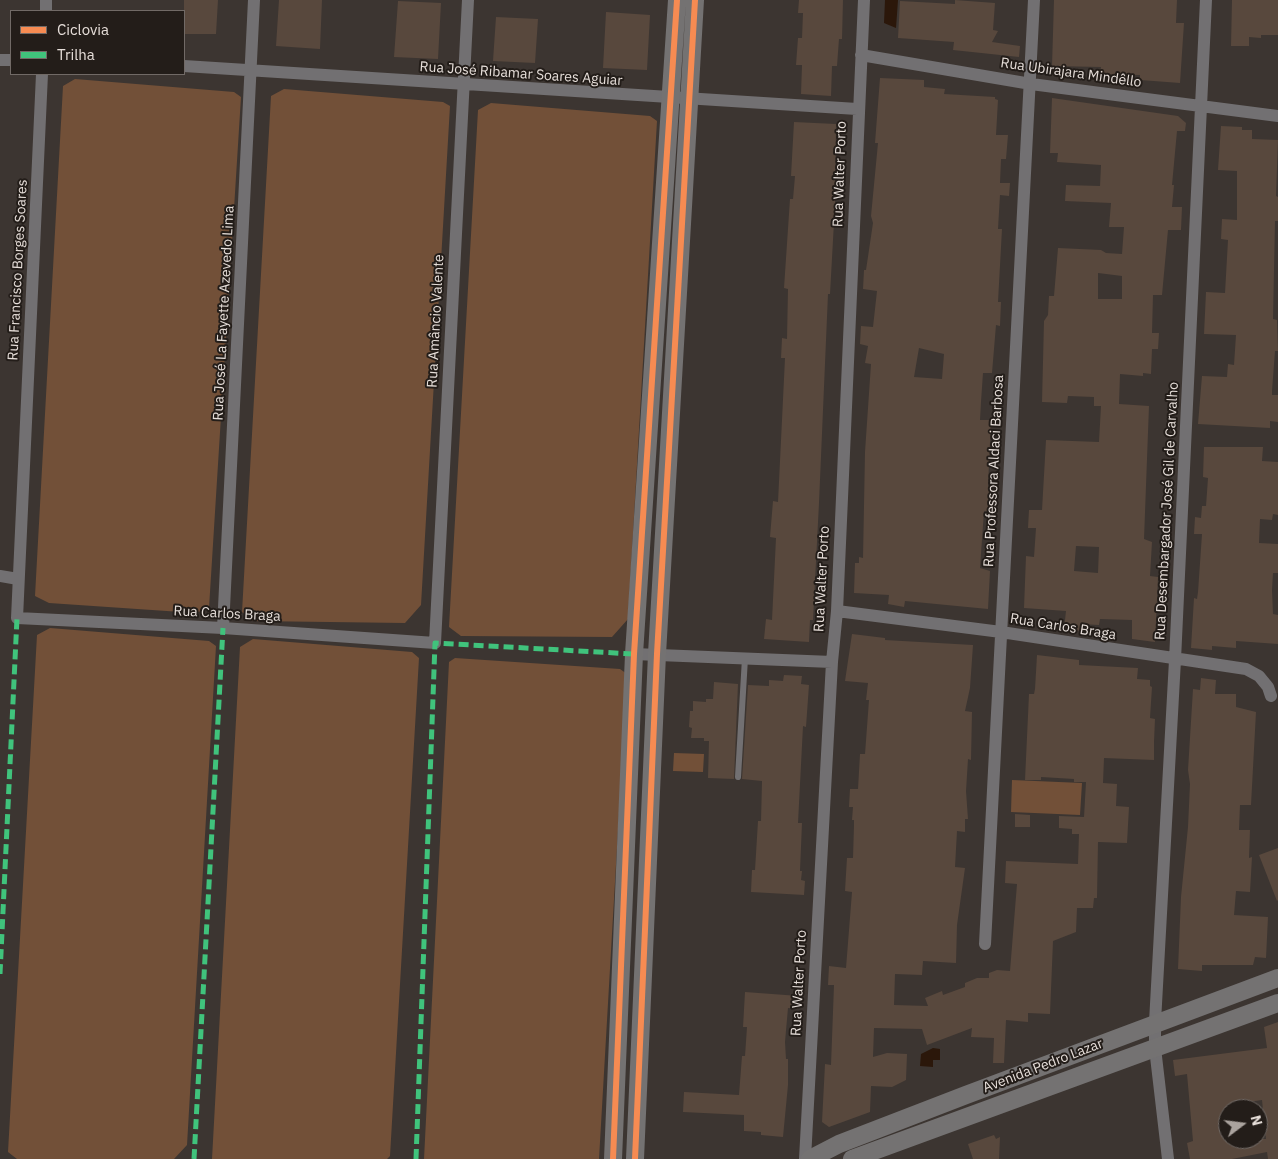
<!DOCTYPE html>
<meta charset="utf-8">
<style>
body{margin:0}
#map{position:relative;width:1278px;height:1159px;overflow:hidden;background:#3c3531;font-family:"IBM Plex Sans",sans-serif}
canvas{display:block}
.legend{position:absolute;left:10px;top:10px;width:175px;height:65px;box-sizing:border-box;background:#231d19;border:1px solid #716a66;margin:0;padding:6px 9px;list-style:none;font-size:15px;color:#e6ded9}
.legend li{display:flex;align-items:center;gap:10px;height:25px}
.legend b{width:25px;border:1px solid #716a66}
.north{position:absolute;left:1218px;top:1099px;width:50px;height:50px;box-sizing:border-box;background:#231d19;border:1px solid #716a66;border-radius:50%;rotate:75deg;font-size:14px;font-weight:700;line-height:20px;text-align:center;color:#e6ded9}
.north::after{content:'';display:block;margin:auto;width:18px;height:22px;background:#aaa39e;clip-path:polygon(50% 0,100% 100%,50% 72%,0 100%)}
</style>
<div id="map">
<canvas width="1278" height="1159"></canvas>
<ul class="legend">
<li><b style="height:6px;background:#f68b52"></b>Ciclovia</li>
<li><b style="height:6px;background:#40c37c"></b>Trilha</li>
</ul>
<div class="north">N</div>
</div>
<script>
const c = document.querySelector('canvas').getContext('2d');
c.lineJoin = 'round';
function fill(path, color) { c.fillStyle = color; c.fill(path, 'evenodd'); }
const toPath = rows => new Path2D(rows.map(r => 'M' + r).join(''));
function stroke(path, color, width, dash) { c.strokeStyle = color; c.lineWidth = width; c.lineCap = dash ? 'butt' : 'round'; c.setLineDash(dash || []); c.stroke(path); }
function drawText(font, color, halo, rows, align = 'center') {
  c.font = font + ' "IBM Plex Sans",sans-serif'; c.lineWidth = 4; c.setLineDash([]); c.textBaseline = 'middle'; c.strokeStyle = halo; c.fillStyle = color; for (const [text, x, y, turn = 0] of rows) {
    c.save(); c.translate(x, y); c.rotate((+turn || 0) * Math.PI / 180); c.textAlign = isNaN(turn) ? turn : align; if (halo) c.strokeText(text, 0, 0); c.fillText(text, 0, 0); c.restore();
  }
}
fill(toPath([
 [75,79,234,92,241,97,209,608,196,613,49,603,35,596,63,86],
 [284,89,443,102,450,106,421,605,405,623,253,621,242,612,271,96],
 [491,103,650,116,657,121,628,619,612,637,461,636,449,627,478,110],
 [50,628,209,641,216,646,187,1145,174,1159,17,1159,8,1152,37,635],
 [253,639,412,652,419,658,390,1156,387,1159,212,1159,240,647],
 [455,658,620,669,627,674,599,1159,424,1159,449,662],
 [674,753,704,754,703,772,673,771],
 [1012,780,1082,783,1080,815,1011,812]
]), '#725038');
fill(toPath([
 [885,0,898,0,896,28,884,23],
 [933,1048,940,1049,940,1060,933,1060,933,1067,920,1066,921,1054]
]), '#2b170a');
fill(toPath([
 [184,0,218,0,216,34,184,34],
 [279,0,322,0,320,49,276,46],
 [799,0,843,0,842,39,839,39,837,66,832,66,831,96,801,94,802,65,796,65,798,38,802,38,803,13,798,13],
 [955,0,995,3,993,30,998,31,992,42,1020,46,1019,57,953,50,954,42,898,38,900,1,955,4],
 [1054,0,1177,0,1176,23,1184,23,1180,83,1140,80,1140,75,1100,74,1101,67,1052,66],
 [1232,0,1278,0,1278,35,1261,35,1261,38,1249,37,1249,46,1231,46],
 [398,1,441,3,438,59,394,57],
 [606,12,650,15,647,70,603,68],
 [496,17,538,19,535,63,493,61],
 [880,78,924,80,924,87,945,89,944,94,995,97,995,99,998,100,996,135,1008,135,1006,159,1001,159,1000,183,1010,183,1009,196,1000,195,998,229,1002,229,998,302,1001,302,1000,326,996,325,992,373,983,373,981,402,980,420,991,420,988,486,991,486,990,511,984,511,980,568,990,571,988,609,905,601,904,607,888,604,889,595,854,593,855,563,859,563,859,557,863,558,865,452,871,364,865,363,868,346,860,344,861,326,873,327,877,291,863,289,864,270,866,270,873,223,871,216,878,143,875,143],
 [919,348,944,354,942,379,914,377],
 [1052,98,1178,116,1186,123,1185,131,1177,131,1172,185,1174,185,1172,207,1182,207,1181,230,1168,230,1162,295,1153,295,1152,333,1159,333,1158,349,1152,349,1151,374,1143,373,1143,376,1120,374,1119,404,1149,406,1144,539,1152,542,1150,576,1158,577,1155,642,1132,639,1132,620,1100,619,1099,625,1081,624,1081,631,1064,629,1066,611,1024,608,1026,556,1034,557,1036,528,1028,528,1029,510,1042,510,1046,440,1099,442,1101,406,1094,406,1094,397,1068,396,1067,403,1042,402,1044,321,1048,315,1049,296,1054,296,1058,248,1101,250,1106,253,1122,254,1124,227,1109,227,1111,203,1065,201,1066,185,1100,186,1101,165,1057,162,1058,153,1050,153],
 [1098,273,1122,276,1122,299,1098,299],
 [1076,546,1099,547,1098,573,1074,571],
 [794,122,836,124,835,204,830,294,828,294,819,503,813,620,810,620,809,642,764,639,766,619,772,620,776,538,770,537,773,501,778,502,785,358,781,358,782,338,787,339,788,289,784,288,790,199,793,199,795,176,791,176],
 [1221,126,1242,127,1242,130,1252,130,1252,139,1278,140,1276,196,1278,197,1278,221,1275,221,1273,319,1277,320,1278,351,1275,351,1272,391,1272,395,1278,395,1278,422,1270,421,1270,428,1198,424,1202,376,1227,377,1228,364,1234,365,1236,335,1204,334,1206,292,1225,293,1228,240,1221,239,1222,219,1237,220,1237,171,1218,170],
 [1204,447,1263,447,1262,461,1278,462,1278,515,1273,514,1272,520,1260,519,1259,543,1278,544,1278,573,1273,573,1272,590,1273,614,1278,615,1278,644,1236,641,1236,648,1212,646,1212,650,1191,648,1194,598,1197,599,1198,592,1202,534,1194,534,1195,517,1201,518,1202,506,1206,506,1208,478,1203,477],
 [852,634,885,638,885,640,973,645,970,688,965,711,972,712,971,760,968,759,966,791,968,819,965,819,965,832,957,831,955,867,965,868,957,925,956,963,923,961,922,975,895,974,894,1005,928,1006,925,998,942,991,943,995,965,987,965,983,977,978,989,978,989,973,997,970,1010,971,1017,884,1005,883,1006,861,1078,864,1079,834,1072,834,1072,829,1059,828,1059,816,1084,817,1086,782,1074,782,1074,779,1041,777,1041,780,1025,780,1029,694,1034,694,1035,689,1037,655,1079,660,1079,665,1138,668,1137,679,1150,680,1150,686,1152,687,1150,718,1155,719,1154,742,1154,760,1104,758,1103,783,1117,784,1116,806,1129,807,1127,843,1098,842,1097,898,1094,898,1093,908,1077,908,1076,932,1053,941,1050,1014,1028,1013,1028,1022,1006,1020,1004,1063,993,1063,994,1038,971,1037,972,1028,927,1045,922,1029,874,1028,873,1057,887,1053,907,1054,906,1080,892,1087,871,1086,870,1112,829,1127,822,1122,825,1064,831,1065,834,985,828,985,829,966,846,968,852,892,845,891,846,874,847,858,853,858,854,825,854,820,852,820,853,807,849,807,850,789,858,789,860,754,865,754,869,700,866,700,868,683,845,681],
 [784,675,802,676,801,684,809,685,806,727,803,726,798,823,802,823,800,871,802,871,801,880,805,881,804,895,751,892,752,870,755,870,758,821,761,821,762,781,742,779,748,685,769,686,769,680,783,681],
 [1201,678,1216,680,1215,694,1236,694,1236,707,1256,712,1251,805,1240,805,1239,830,1250,830,1249,858,1252,857,1250,892,1236,891,1234,915,1268,917,1266,958,1255,957,1253,965,1202,965,1202,971,1178,969,1181,897,1188,827,1190,784,1188,770,1193,689,1200,690],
 [714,682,738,684,734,779,708,778,709,741,704,741,704,738,691,738,692,728,689,727,690,711,693,711,693,701,706,702,706,699,713,699],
 [1015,814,1030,815,1030,827,1015,827],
 [1278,848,1278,900,1277,901,1259,855],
 [745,992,799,996,798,1009,788,1008,785,1042,786,1059,788,1059,788,1085,783,1137,761,1135,761,1132,744,1131,744,1115,683,1112,684,1092,739,1095,742,1056,745,1056,747,1027,743,1027],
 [1278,1022,1278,1159,1268,1159,1267,1152,1232,1159,1190,1159,1187,1143,1193,1141,1187,1074,1175,1076,1173,1060,1267,1048,1264,1027],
 [1262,1100,1266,1139,1228,1139,1228,1105],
 [994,1135,996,1139,1000,1137,999,1159,973,1159,968,1144]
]), '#58483d');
stroke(toPath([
 [738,777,745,658]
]), '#727072', 6);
stroke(toPath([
 [46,11,46,0],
 [861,55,1031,84,1278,116],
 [0,60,11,60],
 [184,66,857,109],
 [42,74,17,618,223,628,435,643,468,0],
 [0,576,18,579],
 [837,611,1001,632,1246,669,1259,676,1268,687,1271,696],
 [223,628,254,0],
 [634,654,832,662],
 [985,944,1034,0],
 [805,1159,832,662,837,611,864,0],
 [1168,1159,1155,1048,1155,1022,1175,660,1206,0]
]), '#727072', 12);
stroke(toPath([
 [613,1159,634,654,677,0],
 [635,1159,657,654,695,0],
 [810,1159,839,1144,966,1095,1278,978],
 [852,1159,1278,1003]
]), '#747272', 18);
stroke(toPath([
 [0,974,17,618],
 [194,1159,223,628],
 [416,1159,435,643,634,654]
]), '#40c37c', 5, [10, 5]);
stroke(toPath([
 [613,1159,634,654,677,0],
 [635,1159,657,654,695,0]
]), '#f68b52', 6);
drawText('14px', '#e6ded9', '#231d19', [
 ["Rua Ubirajara Mindêllo",1071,73,8],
 ["Rua José Ribamar Soares Aguiar",521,74,4],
 ["Rua Walter Porto",840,174,-88],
 ["Rua Francisco Borges Soares",18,270,-87],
 ["Rua José La Fayette Azevedo Lima",224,313,-87],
 ["Rua Amâncio Valente",436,321,-87],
 ["Rua Professora Aldaci Barbosa",994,471,-87],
 ["Rua Desembargador José Gil de Carvalho",1167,511,-87],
 ["Rua Walter Porto",822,579,-87],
 ["Rua Carlos Braga",227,614,3],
 ["Rua Carlos Braga",1063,627,9],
 ["Rua Walter Porto",799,983,-87],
 ["Avenida Pedro Lazar",1043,1066,-21]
]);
</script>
